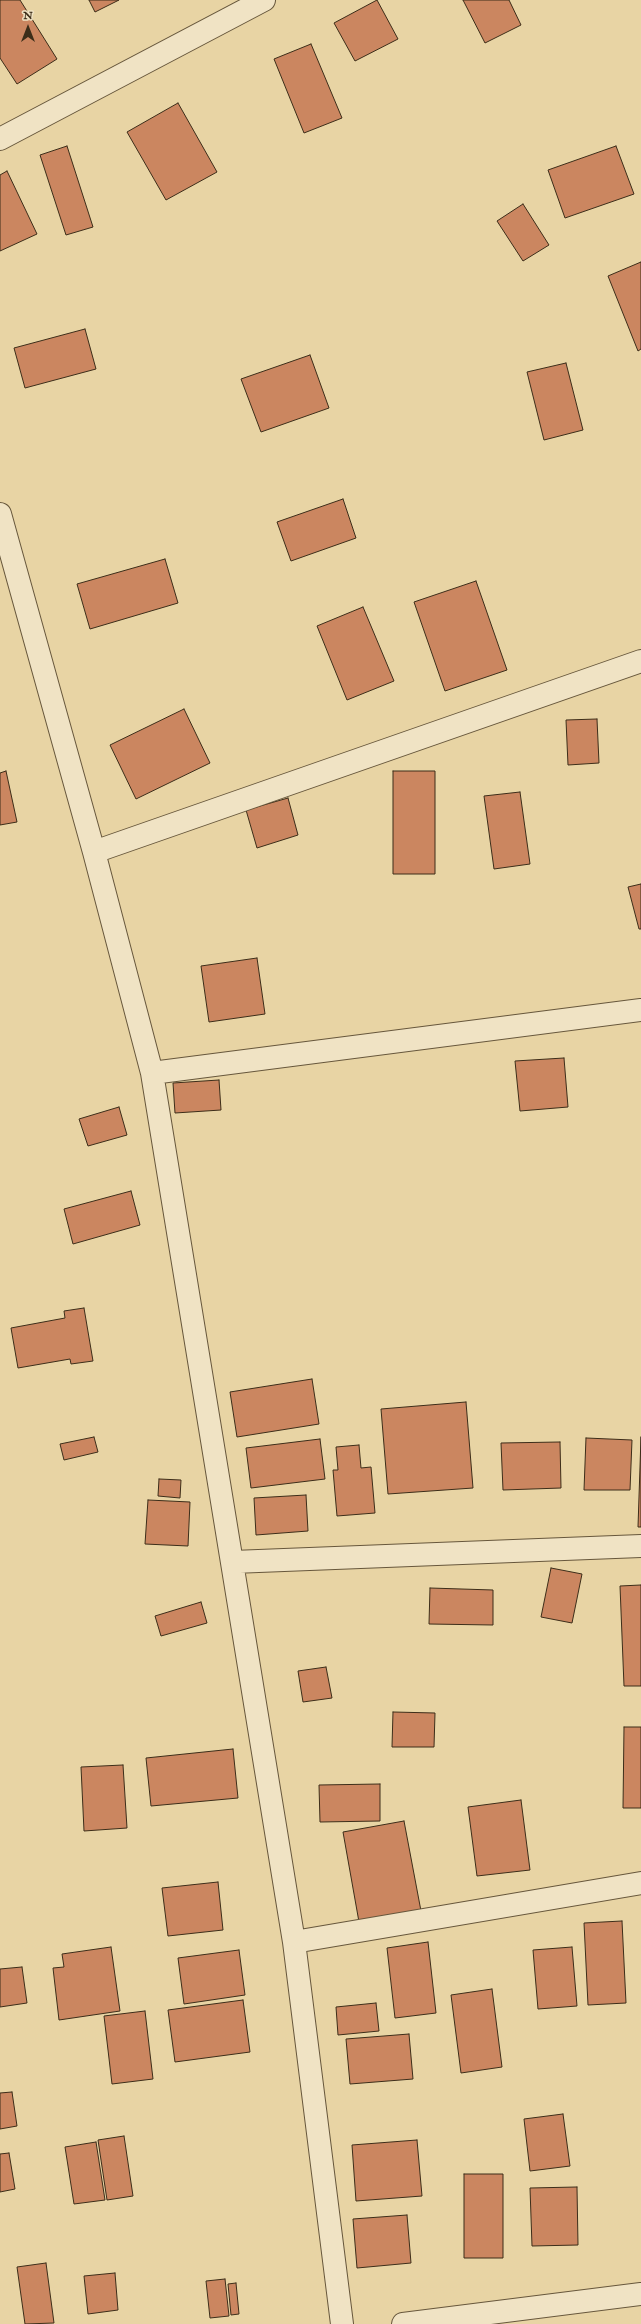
<!DOCTYPE html>
<style>
body{margin:0}
#map{position:relative;width:641px;height:2324px;overflow:hidden;background:#e8d4a4;font-family:"IM FELL English",serif}
canvas{display:block}
.north{position:absolute;left:8px;top:8px;width:40px;height:40px;-webkit-text-stroke:3px #f0e3c4;paint-order:stroke;rotate:0deg;font-size:11px;font-weight:700;line-height:16px;text-align:center;color:#3c2d19}
.north::after{content:'';display:block;margin:auto;width:14px;height:18px;background:#3c2d19;clip-path:polygon(50% 0,100% 100%,50% 72%,0 100%)}
</style>
<div id="map">
<canvas width="641" height="2324"></canvas>
<div class="north">N</div>
</div>
<script>
const c = document.querySelector('canvas').getContext('2d');
c.lineJoin = 'round';
function fill(path, color) { c.fillStyle = color; c.fill(path, 'evenodd'); }
const toPath = rows => new Path2D(rows.map(r => 'M' + r).join(''));
function stroke(path, color, width, dash) { c.strokeStyle = color; c.lineWidth = width; c.lineCap = dash ? 'butt' : 'round'; c.setLineDash(dash || []); c.stroke(path); }
const building = toPath([
 [0,0,20,0,57,59,17,84,0,58,0,0],
 [89,0,119,0,95,12,89,0],
 [377,0,398,39,355,61,334,23,377,0],
 [463,0,509,0,521,25,485,43,463,0],
 [311,44,342,118,304,133,274,59,311,44],
 [178,103,217,172,166,200,127,132,178,103],
 [67,146,93,227,66,235,40,155,67,146],
 [616,146,634,194,565,218,548,170,616,146],
 [7,171,37,234,0,251,0,175,7,171],
 [523,204,549,245,523,261,497,221,523,204],
 [641,262,641,349,638,351,608,276,641,262],
 [85,329,96,369,25,388,14,348,85,329],
 [310,355,329,408,261,432,241,379,310,355],
 [566,363,583,430,544,440,527,372,566,363],
 [343,499,356,538,291,561,277,522,343,499],
 [165,559,178,603,90,629,77,584,165,559],
 [476,581,507,670,445,691,414,602,476,581],
 [363,607,394,681,347,700,317,626,363,607],
 [184,709,210,763,136,799,110,745,184,709],
 [597,719,599,763,568,765,566,720,597,719],
 [6,771,17,822,0,825,0,773,6,771],
 [393,771,435,771,435,874,393,874,393,771],
 [520,792,530,864,494,869,484,796,520,792],
 [288,798,298,835,257,848,246,810,288,798],
 [641,884,641,929,639,929,628,887,641,884],
 [257,958,265,1014,209,1022,201,966,257,958],
 [564,1058,568,1107,520,1111,515,1061,564,1058],
 [219,1080,221,1110,175,1113,173,1083,219,1080],
 [119,1107,127,1135,88,1146,79,1119,119,1107],
 [131,1191,140,1225,73,1244,64,1209,131,1191],
 [84,1308,93,1361,71,1364,70,1359,18,1368,11,1328,65,1318,64,1311,84,1308],
 [312,1379,319,1424,237,1437,230,1392,312,1379],
 [466,1402,473,1488,388,1494,381,1409,466,1402],
 [94,1437,98,1452,64,1460,60,1444,94,1437],
 [641,1437,641,1527,638,1527,641,1437],
 [586,1438,632,1440,630,1490,584,1490,586,1438],
 [320,1439,325,1479,251,1488,246,1448,320,1439],
 [560,1442,561,1488,503,1490,501,1443,560,1442],
 [359,1445,361,1468,371,1467,375,1513,337,1516,333,1470,338,1470,336,1447,359,1445],
 [159,1479,181,1480,180,1498,158,1496,159,1479],
 [306,1495,308,1531,256,1535,254,1498,306,1495],
 [148,1500,190,1502,188,1546,145,1544,148,1500],
 [551,1568,582,1574,572,1623,541,1617,551,1568],
 [641,1585,641,1686,624,1686,620,1586,641,1585],
 [430,1588,493,1590,493,1625,429,1624,430,1588],
 [201,1602,207,1623,161,1636,155,1616,201,1602],
 [326,1667,332,1698,303,1702,298,1671,326,1667],
 [393,1712,435,1713,434,1747,392,1747,393,1712],
 [624,1727,641,1727,641,1808,623,1808,624,1727],
 [233,1749,238,1798,151,1806,146,1758,233,1749],
 [123,1765,127,1828,84,1831,81,1767,123,1765],
 [380,1784,380,1821,320,1822,319,1785,380,1784],
 [521,1800,530,1870,477,1876,468,1807,521,1800],
 [404,1821,421,1911,359,1922,343,1832,404,1821],
 [218,1882,223,1930,168,1936,162,1888,218,1882],
 [622,1921,626,2003,588,2005,584,1923,622,1921],
 [428,1942,436,2013,395,2018,387,1948,428,1942],
 [111,1947,120,2011,59,2020,53,1968,64,1967,62,1954,111,1947],
 [572,1947,577,2006,538,2009,533,1950,572,1947],
 [239,1950,245,1995,184,2004,178,1958,239,1950],
 [22,1967,27,2003,0,2007,0,1969,22,1967],
 [492,1989,502,2067,461,2073,451,1995,492,1989],
 [243,2000,250,2052,175,2062,168,2010,243,2000],
 [376,2003,379,2031,338,2035,336,2007,376,2003],
 [145,2011,153,2079,112,2084,104,2016,145,2011],
 [409,2034,413,2079,350,2084,346,2039,409,2034],
 [12,2092,17,2126,0,2129,0,2093,12,2092],
 [563,2114,570,2166,530,2171,524,2119,563,2114],
 [124,2136,133,2196,107,2200,98,2140,124,2136],
 [417,2140,422,2196,356,2201,352,2145,417,2140],
 [96,2142,105,2200,74,2204,65,2147,96,2142],
 [9,2153,15,2189,0,2192,0,2154,9,2153],
 [464,2174,503,2174,503,2258,464,2258,464,2174],
 [577,2187,578,2245,532,2246,530,2188,577,2187],
 [407,2215,411,2263,357,2268,353,2219,407,2215],
 [46,2263,54,2323,25,2324,17,2267,46,2263],
 [115,2273,118,2310,88,2314,84,2276,115,2273],
 [225,2279,229,2316,210,2318,206,2281,225,2279],
 [236,2283,239,2314,231,2315,228,2284,236,2283]
]);
fill(building, '#cb8660');
stroke(building, '#3c2d19', 1);
const minor = toPath([
 [0,139,264,0],
 [0,514,94,852,152,1073,294,1942,342,2324],
 [94,852,641,661],
 [152,1073,641,1010],
 [233,1562,641,1546],
 [294,1942,641,1883],
 [403,2324,641,2294]
]);
stroke(minor, '#67573c', 24);
stroke(minor, '#f0e3c4', 22);
</script>
